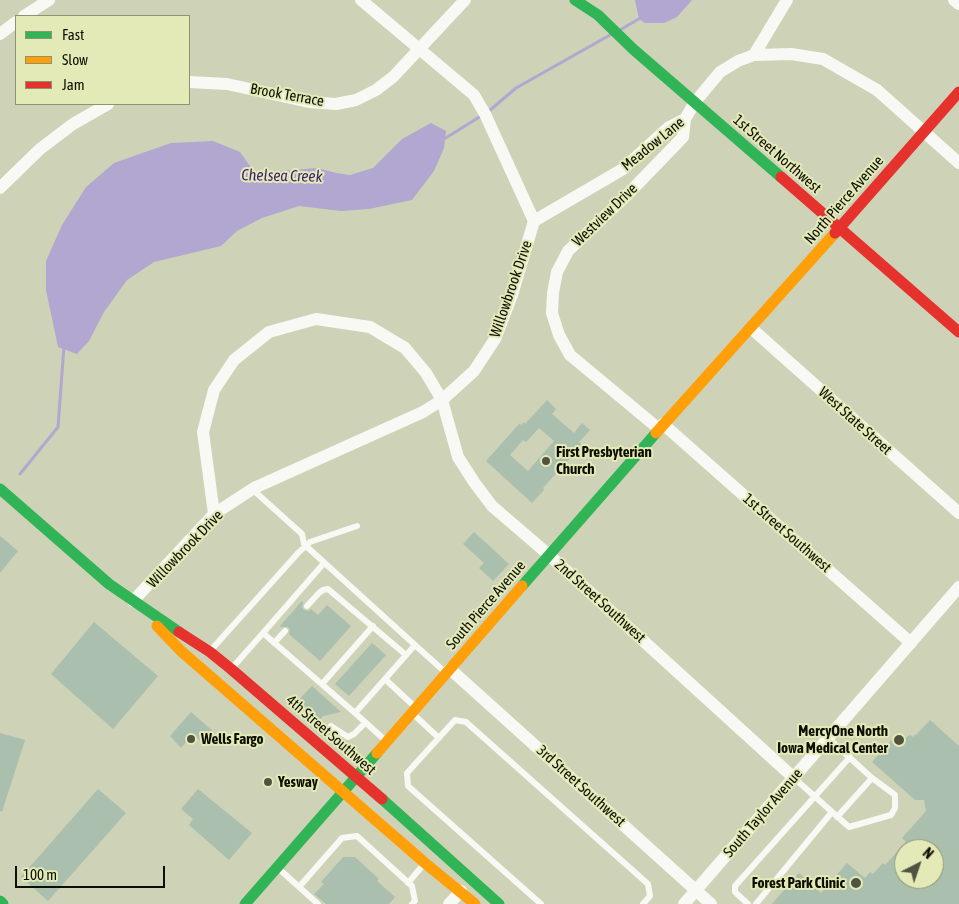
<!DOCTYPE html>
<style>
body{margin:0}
#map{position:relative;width:959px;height:904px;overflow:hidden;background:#ced2b6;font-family:"Asap Condensed",sans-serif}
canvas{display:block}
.legend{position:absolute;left:15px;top:15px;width:175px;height:90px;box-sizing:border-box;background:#e4eab7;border:1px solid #8e926e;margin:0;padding:6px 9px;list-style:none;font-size:15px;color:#0e0f01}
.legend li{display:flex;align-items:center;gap:10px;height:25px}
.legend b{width:25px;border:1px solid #8e926e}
.north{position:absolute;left:894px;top:839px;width:50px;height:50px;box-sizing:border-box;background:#e4eab7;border:1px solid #8e926e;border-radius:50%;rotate:41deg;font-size:14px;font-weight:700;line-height:20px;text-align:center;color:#0e0f01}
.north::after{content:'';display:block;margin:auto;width:18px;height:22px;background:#515340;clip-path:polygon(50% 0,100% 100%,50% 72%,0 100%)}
.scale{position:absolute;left:15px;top:866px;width:150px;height:22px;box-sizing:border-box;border:2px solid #0e0f01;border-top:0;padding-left:6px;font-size:15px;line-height:18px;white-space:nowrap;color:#0e0f01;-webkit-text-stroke:4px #e4eab7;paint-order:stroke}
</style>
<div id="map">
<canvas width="959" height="904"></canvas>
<ul class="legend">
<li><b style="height:6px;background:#30b455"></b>Fast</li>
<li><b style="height:6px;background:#ff9f0a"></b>Slow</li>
<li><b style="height:6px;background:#e5322d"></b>Jam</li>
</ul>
<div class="north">N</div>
<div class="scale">100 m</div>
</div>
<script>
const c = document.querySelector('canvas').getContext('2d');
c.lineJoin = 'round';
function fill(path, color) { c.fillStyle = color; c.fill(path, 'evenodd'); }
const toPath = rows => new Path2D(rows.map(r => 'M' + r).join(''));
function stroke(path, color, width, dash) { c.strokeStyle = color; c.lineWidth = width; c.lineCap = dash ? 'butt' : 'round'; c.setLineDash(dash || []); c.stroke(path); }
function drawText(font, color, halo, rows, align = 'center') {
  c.font = font + ' "Asap Condensed",sans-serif'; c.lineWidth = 4; c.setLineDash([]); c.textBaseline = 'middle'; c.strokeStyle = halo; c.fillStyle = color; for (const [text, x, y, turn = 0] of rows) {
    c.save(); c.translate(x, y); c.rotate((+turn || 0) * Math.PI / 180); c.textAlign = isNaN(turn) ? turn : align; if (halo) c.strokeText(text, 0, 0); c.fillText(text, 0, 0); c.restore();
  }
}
fill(toPath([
 [635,0,692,0,677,17,664,23,645,23,639,19],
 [431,123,446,131,444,148,434,171,412,200,369,209,341,211,299,206,262,218,237,231,221,246,154,262,127,280,104,312,89,341,77,354,58,347,46,290,46,261,62,225,86,187,114,163,171,143,213,141,240,152,255,173,318,168,336,173,350,175,373,168,402,139]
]), '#b1a7d0');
stroke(toPath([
 [620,30,642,17],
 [489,111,516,88,610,35],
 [444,139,481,116],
 [20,474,58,427,64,346]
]), '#b1a7d0', 3);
fill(toPath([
 [547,400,556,409,552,414,574,433,582,423,590,430,579,442,584,446,576,455,574,454,543,488,544,490,532,503,486,461,520,423,521,425,524,422,525,424],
 [539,428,554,441,528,471,510,455,523,440,526,442],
 [474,532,509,564,493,581,479,568,484,563,463,544],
 [0,536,18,551,0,573],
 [302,601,303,603,302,607,304,610,308,611,311,609,318,615,327,605,351,626,320,661,289,634,290,630,288,627,281,627,280,626],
 [94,622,158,676,113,729,51,674],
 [372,643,386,655,349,696,335,684],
 [312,686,341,712,323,716,318,722,296,703],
 [191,712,215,733,204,744,193,734,181,748,170,736],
 [930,720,959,746,959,904,772,904,799,873,821,893,847,863,865,878,870,872,873,874,883,863,885,865,906,842,902,838,926,811,924,800,915,800,872,762,894,737,897,740,899,737,901,739,903,736,905,738,910,735,913,737,915,734,916,735],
 [904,849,934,849,934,879,904,879],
 [0,733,25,740,2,812,0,811],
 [98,789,126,813,48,901,21,877],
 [198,789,252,833,229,860,189,825,193,819,181,809],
 [343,857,355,857,379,879,377,881,395,897,389,904,326,904,314,894,324,884,321,882]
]), '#aabfad');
stroke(toPath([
 [357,526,310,542,306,546,415,645],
 [307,606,319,593,323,590,328,589,406,655],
 [263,633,324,563],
 [274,643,285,631],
 [211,650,299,552,306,546,304,544,302,534,252,489],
 [232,668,263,633,355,713],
 [385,679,355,713,386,741],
 [322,684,373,626],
 [415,707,385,679,415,645,445,672],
 [412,713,439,738],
 [331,726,348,737,354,734,365,723],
 [794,778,849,827,891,815,895,808,895,795,872,778,828,738],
 [837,817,872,778],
 [278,868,318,904],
 [408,883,423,865],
 [299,887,342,838,357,836,412,886,415,901,412,904],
 [541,904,408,786,407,773,455,720,466,722,648,884,650,896,643,904],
 [748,904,735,892,735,886,850,757],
 [756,904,832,812]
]), '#f8f8f4', 6);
stroke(toPath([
 [954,0,959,4],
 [24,16,49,0],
 [0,34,16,22],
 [754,55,791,54,823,59,877,90,959,163],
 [189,82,227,84,309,102,336,104,356,100,376,90,393,77,465,0],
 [0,188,40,149,73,124,108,104],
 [534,221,623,169,669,127,685,119,695,102,720,72,738,61,754,55,787,0],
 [751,328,959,513],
 [663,424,911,643],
 [659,429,570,355,559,335,552,313,553,293,557,272,568,251,626,196,683,137,685,119],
 [214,514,203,432,214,390,234,360,269,332,316,319,370,327,405,348,426,373,442,400,458,457,474,482,492,506,549,555,794,778],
 [133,601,214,514,254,488,423,412,442,400,474,371,495,339,512,295,534,221,485,114,474,95,361,0],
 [450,669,711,904],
 [449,904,461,891],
 [684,904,959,587]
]), '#f8f8f4', 12);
stroke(toPath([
 [575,0,598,15,633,49,781,177],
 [0,489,109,584,179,632],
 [522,586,656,433],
 [382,799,499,904],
 [0,901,3,904],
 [245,904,377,753]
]), '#30b455', 11);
stroke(toPath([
 [656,433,835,233],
 [157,626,181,651,425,863,475,904],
 [377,753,522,586]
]), '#ff9f0a', 11);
stroke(toPath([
 [781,177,959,332],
 [835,233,959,92],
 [179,632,210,652,231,669,382,799]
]), '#e5322d', 11);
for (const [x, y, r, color] of [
 [546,461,5,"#515340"],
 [191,739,5,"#515340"],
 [899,740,6,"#515340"],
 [268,782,5,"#515340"],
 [856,883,6,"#515340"]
]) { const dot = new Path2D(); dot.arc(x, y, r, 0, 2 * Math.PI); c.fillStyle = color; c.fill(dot); stroke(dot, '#e4eab7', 2); }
drawText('15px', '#0e0f01', '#e4eab7', [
 ["Brook Terrace",287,95,10],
 ["Meadow Lane",653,144,-39],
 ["1st Street Northwest",777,154,41],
 ["North Pierce Avenue",844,200,-49],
 ["Westview Drive",605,215,-44],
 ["Willowbrook Drive",511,289,-71],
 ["West State Street",855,421,42],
 ["1st Street Southwest",787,533,41],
 ["Willowbrook Drive",185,549,-46],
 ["2nd Street Southwest",600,601,42],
 ["South Pierce Avenue",486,605,-49],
 ["4th Street Southwest",331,735,41],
 ["3rd Street Southwest",581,786,42],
 ["South Taylor Avenue",763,813,-49]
]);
drawText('bold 15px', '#0e0f01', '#e4eab7', [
 ["First Presbyterian",556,452],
 ["Church",556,469],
 ["MercyOne North",888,731,"right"],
 ["Iowa Medical Center",888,748,"right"],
 ["Wells Fargo",201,739],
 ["Yesway",278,782],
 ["Forest Park Clinic",845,883,"right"]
], 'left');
drawText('italic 16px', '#3a1d6f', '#e4eab7', [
 ["Chelsea Creek",282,176,1]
]);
</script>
